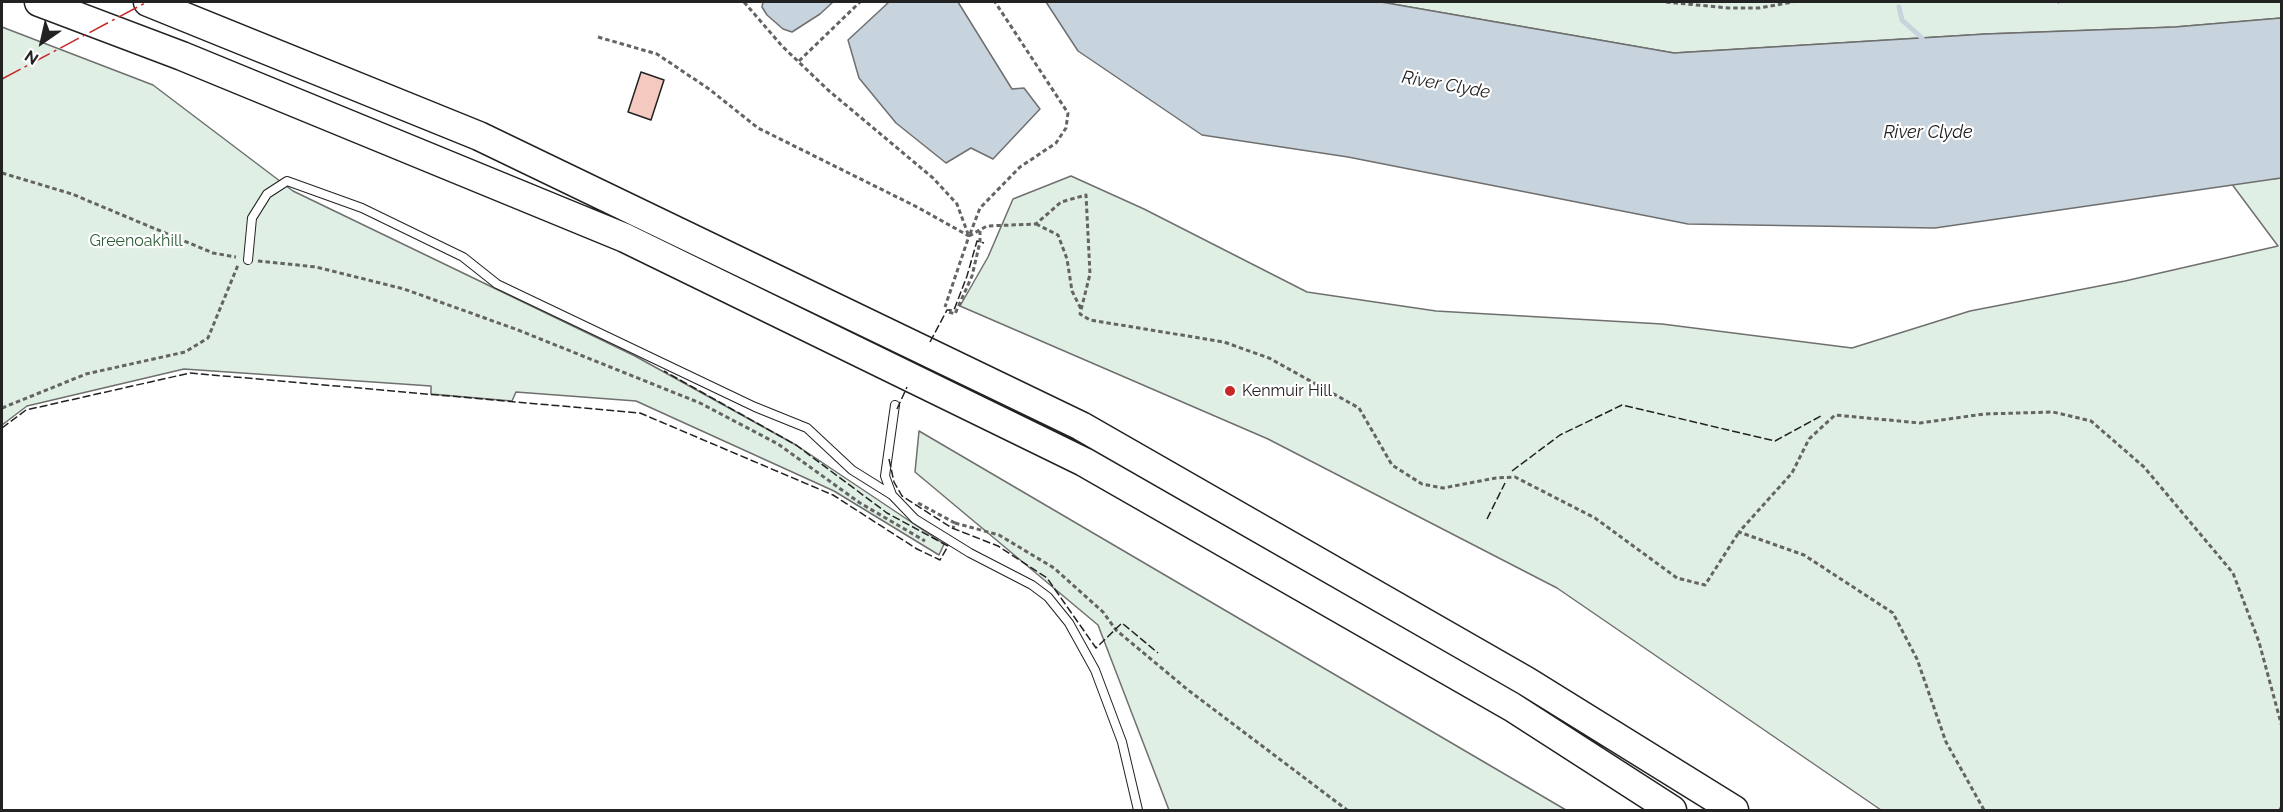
<!DOCTYPE html>
<style>
body{margin:0}
#map{position:relative;width:2283px;height:812px;overflow:hidden;background:#fff;font-family:Raleway,sans-serif}
canvas{display:block}
.frame{position:absolute;inset:0;border:3px solid #222;pointer-events:none}
.north{position:absolute;left:12px;top:12px;width:60px;height:60px;-webkit-text-stroke:4px #fff;paint-order:stroke;rotate:214deg;font-size:16px;font-weight:700;line-height:24px;text-align:center;color:#222}
.north::after{content:'';display:block;margin:auto;width:21px;height:27px;background:#222;clip-path:polygon(50% 0,100% 100%,50% 72%,0 100%)}
</style>
<div id="map">
<canvas width="2283" height="812"></canvas>
<div class="frame"></div>
<div class="north">N</div>
</div>
<script>
const c = document.querySelector('canvas').getContext('2d');
c.lineJoin = 'round';
function fill(path, color) { c.fillStyle = color; c.fill(path, 'evenodd'); }
const toPath = rows => new Path2D(rows.map(r => 'M' + r).join(''));
function stroke(path, color, width, dash) { c.strokeStyle = color; c.lineWidth = width; c.lineCap = dash ? 'butt' : 'round'; c.setLineDash(dash || []); c.stroke(path); }
function drawText(font, color, halo, rows, align = 'center') {
  c.font = font + ' Raleway,sans-serif'; c.lineWidth = 4.5; c.setLineDash([]); c.textBaseline = 'middle'; c.strokeStyle = halo; c.fillStyle = color; for (const [text, x, y, turn = 0] of rows) {
    c.save(); c.translate(x, y); c.rotate((+turn || 0) * Math.PI / 180); c.textAlign = isNaN(turn) ? turn : align; if (halo) c.strokeText(text, 0, 0); c.fillText(text, 0, 0); c.restore();
  }
}
const green = toPath([
 [1381,2,2281,2,2282,18,2175,27,1986,34,1674,53,1381,2],
 [2,27,153,85,293,191,635,356,796,445,944,544,939,555,834,491,636,401,516,392,512,401,431,394,431,386,184,369,27,406,2,425,2,27],
 [1071,176,1144,209,1307,292,1436,311,1662,324,1852,348,1970,311,2125,281,2278,246,2231,183,2281,178,2281,810,1881,810,1557,588,1268,439,960,306,988,257,1013,199,1071,176],
 [919,431,1566,810,1169,810,1098,625,915,472,919,431]
]);
fill(green, '#e0efe3');
stroke(green, '#6f6f6f', 1.5);
const water = toPath([
 [763,2,833,2,820,14,792,32,783,29,767,15,762,7,763,2],
 [889,2,958,2,1012,89,1024,88,1040,109,993,159,971,148,946,163,896,123,859,78,848,40,889,2],
 [1046,2,1381,2,1674,53,1986,34,2175,27,2281,18,2281,178,1935,228,1688,224,1348,157,1202,135,1078,51,1046,2]
]);
fill(water, '#c7d3dd');
stroke(water, '#6f6f6f', 1.5);
stroke(toPath([
 [1899,7,1902,20,1922,38]
]), '#c7d3dd', 5);
const building = toPath([
 [641,72,664,80,651,120,628,112,641,72]
]);
fill(building, '#f3c9c0');
stroke(building, '#222', 1.5);
const lane = toPath([
 [248,260,252,218,267,194,287,181,362,208,463,257,497,284,755,407,807,428,852,470,892,495],
 [895,405,885,476,892,495,915,519,970,553,1032,585,1048,597,1069,623,1095,670,1122,742,1138,810]
]);
const highway = toPath([
 [39,2,182,56,625,238,1084,462,1512,707,1672,810],
 [148,2,479,136,1081,426,1526,681,1734,810]
]);
stroke(lane, '#222', 10);
stroke(highway, '#222', 31);
stroke(toPath([
 [744,2,782,46,828,90,933,178,957,204,968,234],
 [1666,2,1728,8,1759,8,1793,2],
 [2058,2,2059,2],
 [598,37,657,54,709,89,758,128,917,207,969,236,945,307],
 [799,61,860,2],
 [2,173,72,194,213,253,236,257],
 [1036,224,1058,235,1067,259,1072,291,1081,309],
 [970,234,980,208,1020,167,1056,143,1066,128,1068,113,995,2],
 [969,236,987,226,1036,224,1061,202,1086,195,1090,274,1080,314,1090,320,1224,342,1269,358,1359,408,1392,465,1422,484,1443,488,1496,478,1515,477,1595,518,1677,578,1705,585,1739,532],
 [258,261,316,267,404,289,518,330,700,403,778,444,860,503,925,541],
 [949,312,955,314,972,276,980,242,980,231],
 [2,408,86,374,185,352,208,338,238,265],
 [918,503,955,523,953,528],
 [955,523,999,535,1054,568,1103,612,1116,630,1188,690,1347,810],
 [1984,810,1946,742,1917,659,1893,613,1804,555,1739,532,1792,473,1809,439,1835,415,1920,423,1984,414,2053,412,2091,421,2144,467,2233,573,2259,642,2282,727],
 [2280,810,2282,806]
]), '#646464', 3, [4.5, 3]);
stroke(lane, '#fff', 8);
stroke(highway, '#fff', 28);
stroke(toPath([
 [930,342,947,310,954,310,967,276,977,241,984,243],
 [897,409,907,387],
 [2,428,26,410,190,373,640,413,833,495,917,549,940,560,948,546,887,513,796,445,664,371],
 [889,459,894,482,902,496,952,528,998,546,1047,578,1096,648,1122,623,1158,653],
 [1512,471,1560,435,1622,405,1775,441,1821,416],
 [1487,519,1505,483]
]), '#222', 1.5, [8, 3]);
stroke(toPath([
 [2,79,147,2]
]), '#c62828', 1.5, [21, 4.5, 3, 4.5]);
for (const [x, y, r, color] of [
 [1230,391,6,"#c62828"]
]) { const dot = new Path2D(); dot.arc(x, y, r, 0, 2 * Math.PI); c.fillStyle = color; c.fill(dot); stroke(dot, '#fff', 2); }
drawText('16px', '#2f5e38', '#fff', [
 ["Greenoakhill",136,241]
]);
drawText('16px', '#222', '#fff', [
 ["Kenmuir Hill",1242,391]
], 'left');
drawText('italic 18px', '#222', '#fff', [
 ["River Clyde",1446,85,10],
 ["River Clyde",1928,133]
]);
</script>
